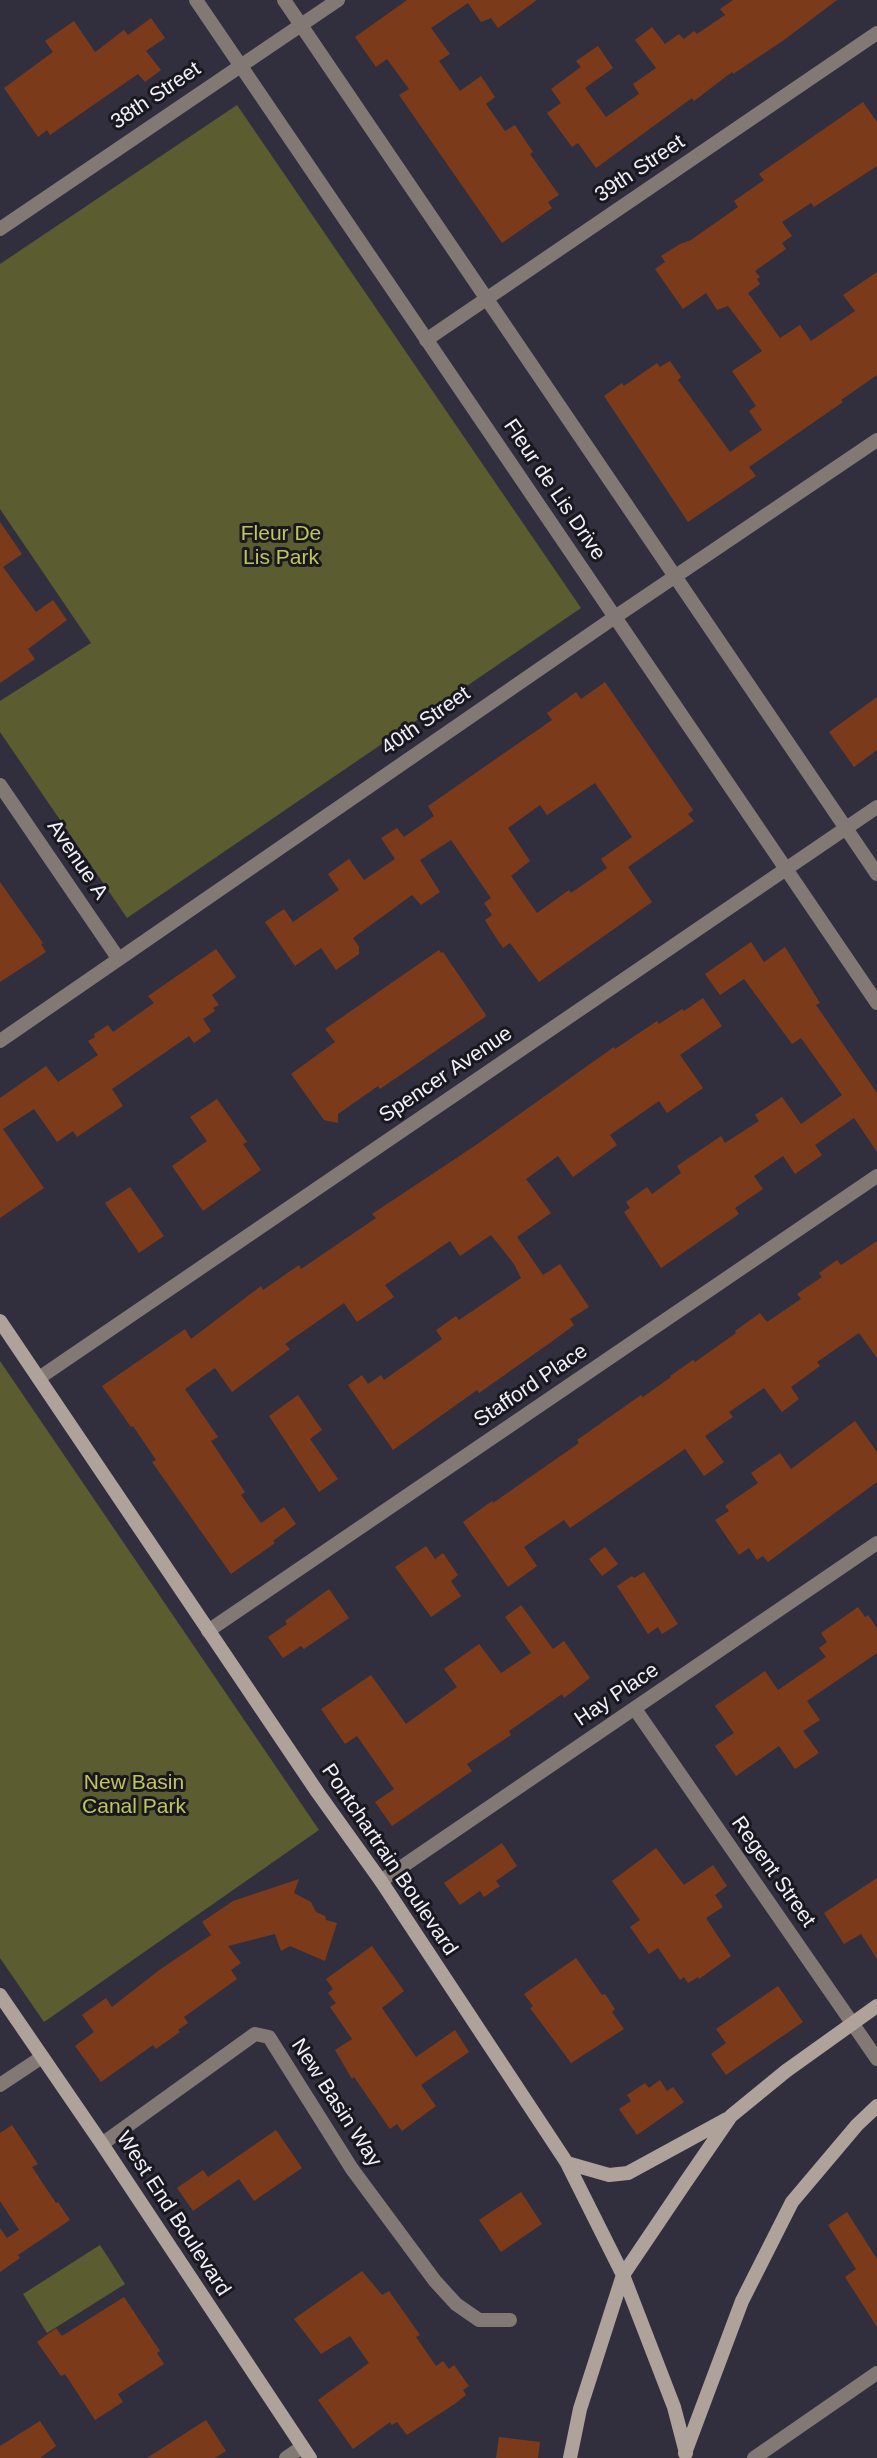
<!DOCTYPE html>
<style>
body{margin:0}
canvas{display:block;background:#312e3e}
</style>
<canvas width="877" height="2458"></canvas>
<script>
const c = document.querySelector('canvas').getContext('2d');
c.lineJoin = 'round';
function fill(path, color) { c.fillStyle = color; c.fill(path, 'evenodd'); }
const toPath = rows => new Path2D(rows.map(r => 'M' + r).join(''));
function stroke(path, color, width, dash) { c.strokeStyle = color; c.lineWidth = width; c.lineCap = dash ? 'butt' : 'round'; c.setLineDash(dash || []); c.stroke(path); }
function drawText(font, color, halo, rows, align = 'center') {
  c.font = font + ' Helvetica,sans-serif'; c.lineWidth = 6; c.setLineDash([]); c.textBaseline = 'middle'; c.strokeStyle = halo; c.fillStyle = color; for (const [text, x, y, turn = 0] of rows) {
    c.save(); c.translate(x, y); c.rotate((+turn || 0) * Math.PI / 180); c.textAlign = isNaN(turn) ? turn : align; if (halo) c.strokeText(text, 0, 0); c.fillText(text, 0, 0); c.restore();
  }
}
fill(toPath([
 [237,105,581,608,127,918,0,732,0,701,91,643,0,509,0,264],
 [0,1361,319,1830,44,2022,0,1958],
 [100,2245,125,2284,47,2333,23,2294]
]), '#5b5d30');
fill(toPath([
 [407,0,537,0,498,28,491,18,481,22,468,3,431,28,450,54,439,61,460,91,481,76,495,97,486,104,505,131,515,125,533,152,530,154,559,195,548,202,552,208,502,243,399,95,409,89,387,59,376,67,355,37],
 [733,0,837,0,784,40,733,74,732,72,694,101,692,98,596,168,578,143,572,147,547,113,561,103,551,89,581,67,576,61,598,46,613,68,585,88,606,117,639,94,633,84,656,68,635,40,652,27,665,44,679,34,684,39,694,31,697,34,725,15,720,9],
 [151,18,165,38,146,51,161,70,145,82,138,74,50,135,47,130,38,137,4,88,53,52,45,41,74,21,95,52,124,30,128,35],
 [863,102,877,122,877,166,814,207,811,203,782,222,792,236,782,243,786,249,755,271,760,277,757,279,760,284,748,293,780,338,800,325,811,341,855,311,843,295,877,272,877,375,841,400,843,402,749,467,756,476,688,522,604,396,622,383,624,386,657,363,660,367,670,361,681,377,678,380,730,452,762,430,749,411,756,406,732,371,762,351,728,306,717,310,706,293,683,309,655,269,665,262,661,256,680,244,691,240,738,207,734,201,764,180,759,174],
 [0,522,22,554,3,567,36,612,53,600,67,620,28,649,35,659,0,683],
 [605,682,693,810,688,814,694,821,628,867,652,902,539,982,510,943,503,948,491,930,485,920,492,915,484,903,491,898,451,840,420,860,440,892,421,905,412,895,353,938,359,947,359,954,336,970,321,948,295,966,265,922,284,909,293,922,339,890,328,874,349,859,364,880,395,859,381,838,397,828,404,837,434,816,428,806,552,720,547,713,576,692,581,699],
 [595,783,632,837,601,859,607,868,571,893,569,890,537,913,511,876,530,861,508,828,540,805,547,815],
 [877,697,877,750,854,767,829,732],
 [0,882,43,943,41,944,46,952,0,982],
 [751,942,764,962,785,947,820,1003,816,1005,877,1093,877,1152,854,1118,815,1145,822,1155,795,1174,783,1156,754,1176,763,1189,735,1208,739,1214,661,1268,624,1212,630,1208,626,1202,647,1187,652,1194,681,1173,677,1166,721,1136,725,1143,759,1121,755,1115,782,1097,801,1124,842,1095,801,1038,792,1044,744,979,720,995,705,974],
 [216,949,236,977,212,995,219,1005,213,1008,215,1011,203,1019,211,1031,194,1043,189,1036,112,1089,123,1106,77,1137,73,1131,57,1142,34,1109,3,1129,44,1188,0,1218,0,1098,46,1066,58,1082,98,1055,88,1041,95,1037,94,1034,108,1025,113,1032,154,1003,148,996],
 [439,950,441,953,443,952,486,1015,485,1017,380,1089,378,1086,338,1114,338,1123,324,1120,291,1074,335,1042,325,1029],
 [703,998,722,1026,680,1055,703,1088,667,1113,659,1101,610,1135,617,1145,573,1177,558,1156,526,1179,551,1213,517,1237,543,1275,560,1264,589,1307,570,1319,574,1325,554,1340,479,1393,477,1390,393,1450,348,1385,362,1375,368,1384,381,1375,384,1380,442,1339,436,1330,456,1316,459,1320,521,1278,514,1264,491,1235,460,1256,450,1241,385,1285,394,1297,357,1322,344,1303,285,1344,290,1349,232,1392,215,1368,185,1389,218,1437,211,1441,245,1492,241,1495,261,1523,284,1507,296,1524,273,1541,275,1543,231,1574,152,1462,156,1460,133,1426,131,1427,102,1386,185,1329,191,1339,261,1286,263,1290,299,1265,301,1269,376,1218,372,1214,476,1145,614,1047,615,1049,657,1021,659,1024,682,1009,684,1011],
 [217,1099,247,1142,243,1144,261,1170,203,1211,172,1166,207,1141,190,1117],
 [130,1187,164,1236,139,1253,105,1203],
 [877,1241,877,1358,859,1333,817,1362,820,1366,791,1387,799,1399,782,1412,764,1388,729,1412,733,1417,705,1436,724,1462,704,1476,685,1449,570,1528,564,1520,524,1547,537,1566,508,1587,463,1522,492,1501,493,1503,579,1443,577,1440,641,1395,643,1397,671,1377,670,1376,693,1360,695,1362,736,1333,735,1331,760,1313,767,1322,801,1299,797,1294,822,1277,819,1273,837,1260,841,1265],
 [298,1395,322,1430,310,1439,338,1479,319,1492,269,1416],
 [855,1421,877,1452,877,1482,768,1562,763,1556,757,1560,749,1548,739,1555,715,1520,729,1511,725,1506,758,1483,751,1473,780,1453,791,1469],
 [426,1546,435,1559,443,1553,458,1575,451,1581,461,1596,431,1617,395,1567],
 [605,1547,618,1564,602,1576,589,1559],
 [644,1572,678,1624,662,1634,658,1627,648,1634,617,1586,632,1576,634,1578],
 [329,1589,349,1618,304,1649,301,1646,283,1658,268,1637,287,1624,285,1621],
 [521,1605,553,1649,564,1641,590,1678,564,1698,562,1694,509,1731,511,1735,467,1764,472,1771,392,1826,375,1802,394,1789,357,1736,345,1744,321,1709,371,1675,406,1724,457,1687,444,1669,479,1644,501,1673,531,1653,505,1617],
 [858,1607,865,1617,868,1615,877,1628,877,1653,807,1701,820,1720,803,1731,819,1753,795,1769,779,1746,736,1776,715,1746,734,1733,715,1706,765,1671,778,1690,826,1657,819,1648,827,1642,821,1633],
 [502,1843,517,1866,496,1881,500,1886,484,1897,480,1891,460,1905,444,1883],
 [656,1848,684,1885,713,1865,727,1886,715,1895,723,1907,706,1918,731,1956,699,1979,698,1977,688,1983,684,1977,680,1980,658,1948,649,1954,630,1927,640,1920,612,1881],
 [877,1878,877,1959,861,1934,844,1944,824,1913],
 [299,1879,294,1893,311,1902,316,1912,325,1916,326,1920,337,1923,325,1961,290,1946,281,1951,275,1934,228,1946,241,1963,231,1970,237,1979,184,2017,188,2023,178,2030,180,2032,156,2049,153,2045,101,2082,75,2046,94,2032,82,2015,106,1998,112,2007,158,1971,211,1935,202,1922,233,1901],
 [372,1946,404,1991,382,2008,416,2057,455,2030,469,2052,421,2085,436,2106,402,2131,397,2124,390,2129,354,2077,352,2079,335,2050,352,2039,330,2007,336,2003,328,1993,333,1989,326,1979],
 [576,1958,602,1995,605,1994,615,2009,612,2012,624,2029,571,2063,530,2008,533,2006,524,1994],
 [778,1986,803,2022,726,2075,711,2054,726,2043,716,2029],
 [660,2080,667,2091,673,2087,684,2102,637,2135,619,2109,631,2101,627,2095,645,2083,649,2088],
 [12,2125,38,2164,32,2167,56,2203,58,2202,70,2220,18,2255,20,2258,0,2272,0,2228,7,2238,19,2230,0,2201,0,2133],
 [276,2130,302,2168,254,2201,239,2179,193,2211,177,2188,203,2170,208,2177],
 [521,2192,542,2224,501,2252,479,2220],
 [847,2212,877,2259,877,2327,845,2277,856,2269,828,2225],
 [362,2271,382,2295,389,2291,420,2335,416,2337,436,2366,443,2361,449,2369,454,2365,469,2386,463,2390,466,2395,456,2403,407,2435,397,2422,392,2425,390,2422,353,2449,318,2400,369,2363,350,2336,321,2354,294,2319],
 [124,2297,160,2351,157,2353,164,2364,118,2394,123,2402,95,2420,65,2374,61,2376,37,2342,56,2328,62,2336],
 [206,2420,226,2451,215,2458,147,2458],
 [40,2421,56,2446,40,2458,0,2458,0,2446],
 [499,2437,540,2442,538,2458,496,2458]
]), '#7b3b1a');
stroke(toPath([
 [196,0,877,1003],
 [284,0,877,874],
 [0,229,338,0],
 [426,340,877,33],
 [0,785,118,958],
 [0,1041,615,617,877,440],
 [39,1378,877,807],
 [208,1631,877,1176],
 [635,1709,877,2059],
 [381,1881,877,1543],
 [0,2085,42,2057],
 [102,2144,255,2034,269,2037,352,2169,435,2281,456,2304,479,2320,510,2320],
 [286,2458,302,2447],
 [754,2458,877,2373]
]), '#827974', 14);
stroke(toPath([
 [0,1321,318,1793,381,1881,567,2163,623,2275,674,2407,686,2453],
 [0,1995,102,2144,310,2458],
 [567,2163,609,2175,628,2173,727,2119],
 [685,2453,742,2301,792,2202,857,2125,877,2106],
 [570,2458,580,2409,623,2275,685,2183,731,2116,786,2071,877,2006]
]), '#afa29a', 14);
drawText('21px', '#f2f0fb', '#19181f', [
 ["38th Street",156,96,-34],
 ["39th Street",640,169,-34],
 ["Fleur de Lis Drive",554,490,56],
 ["40th Street",426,721,-35],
 ["Avenue A",77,860,56],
 ["Spencer Avenue",446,1075,-34],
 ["Stafford Place",531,1386,-34],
 ["Hay Place",617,1695,-34],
 ["Pontchartrain Boulevard",389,1860,56],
 ["Regent Street",773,1872,55],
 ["New Basin Way",336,2103,57],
 ["West End Boulevard",173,2214,57]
]);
drawText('21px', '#c2c55b', '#19181f', [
 ["Fleur De",281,534],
 ["Lis Park",281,558],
 ["New Basin",134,1783],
 ["Canal Park",134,1807]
]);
</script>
